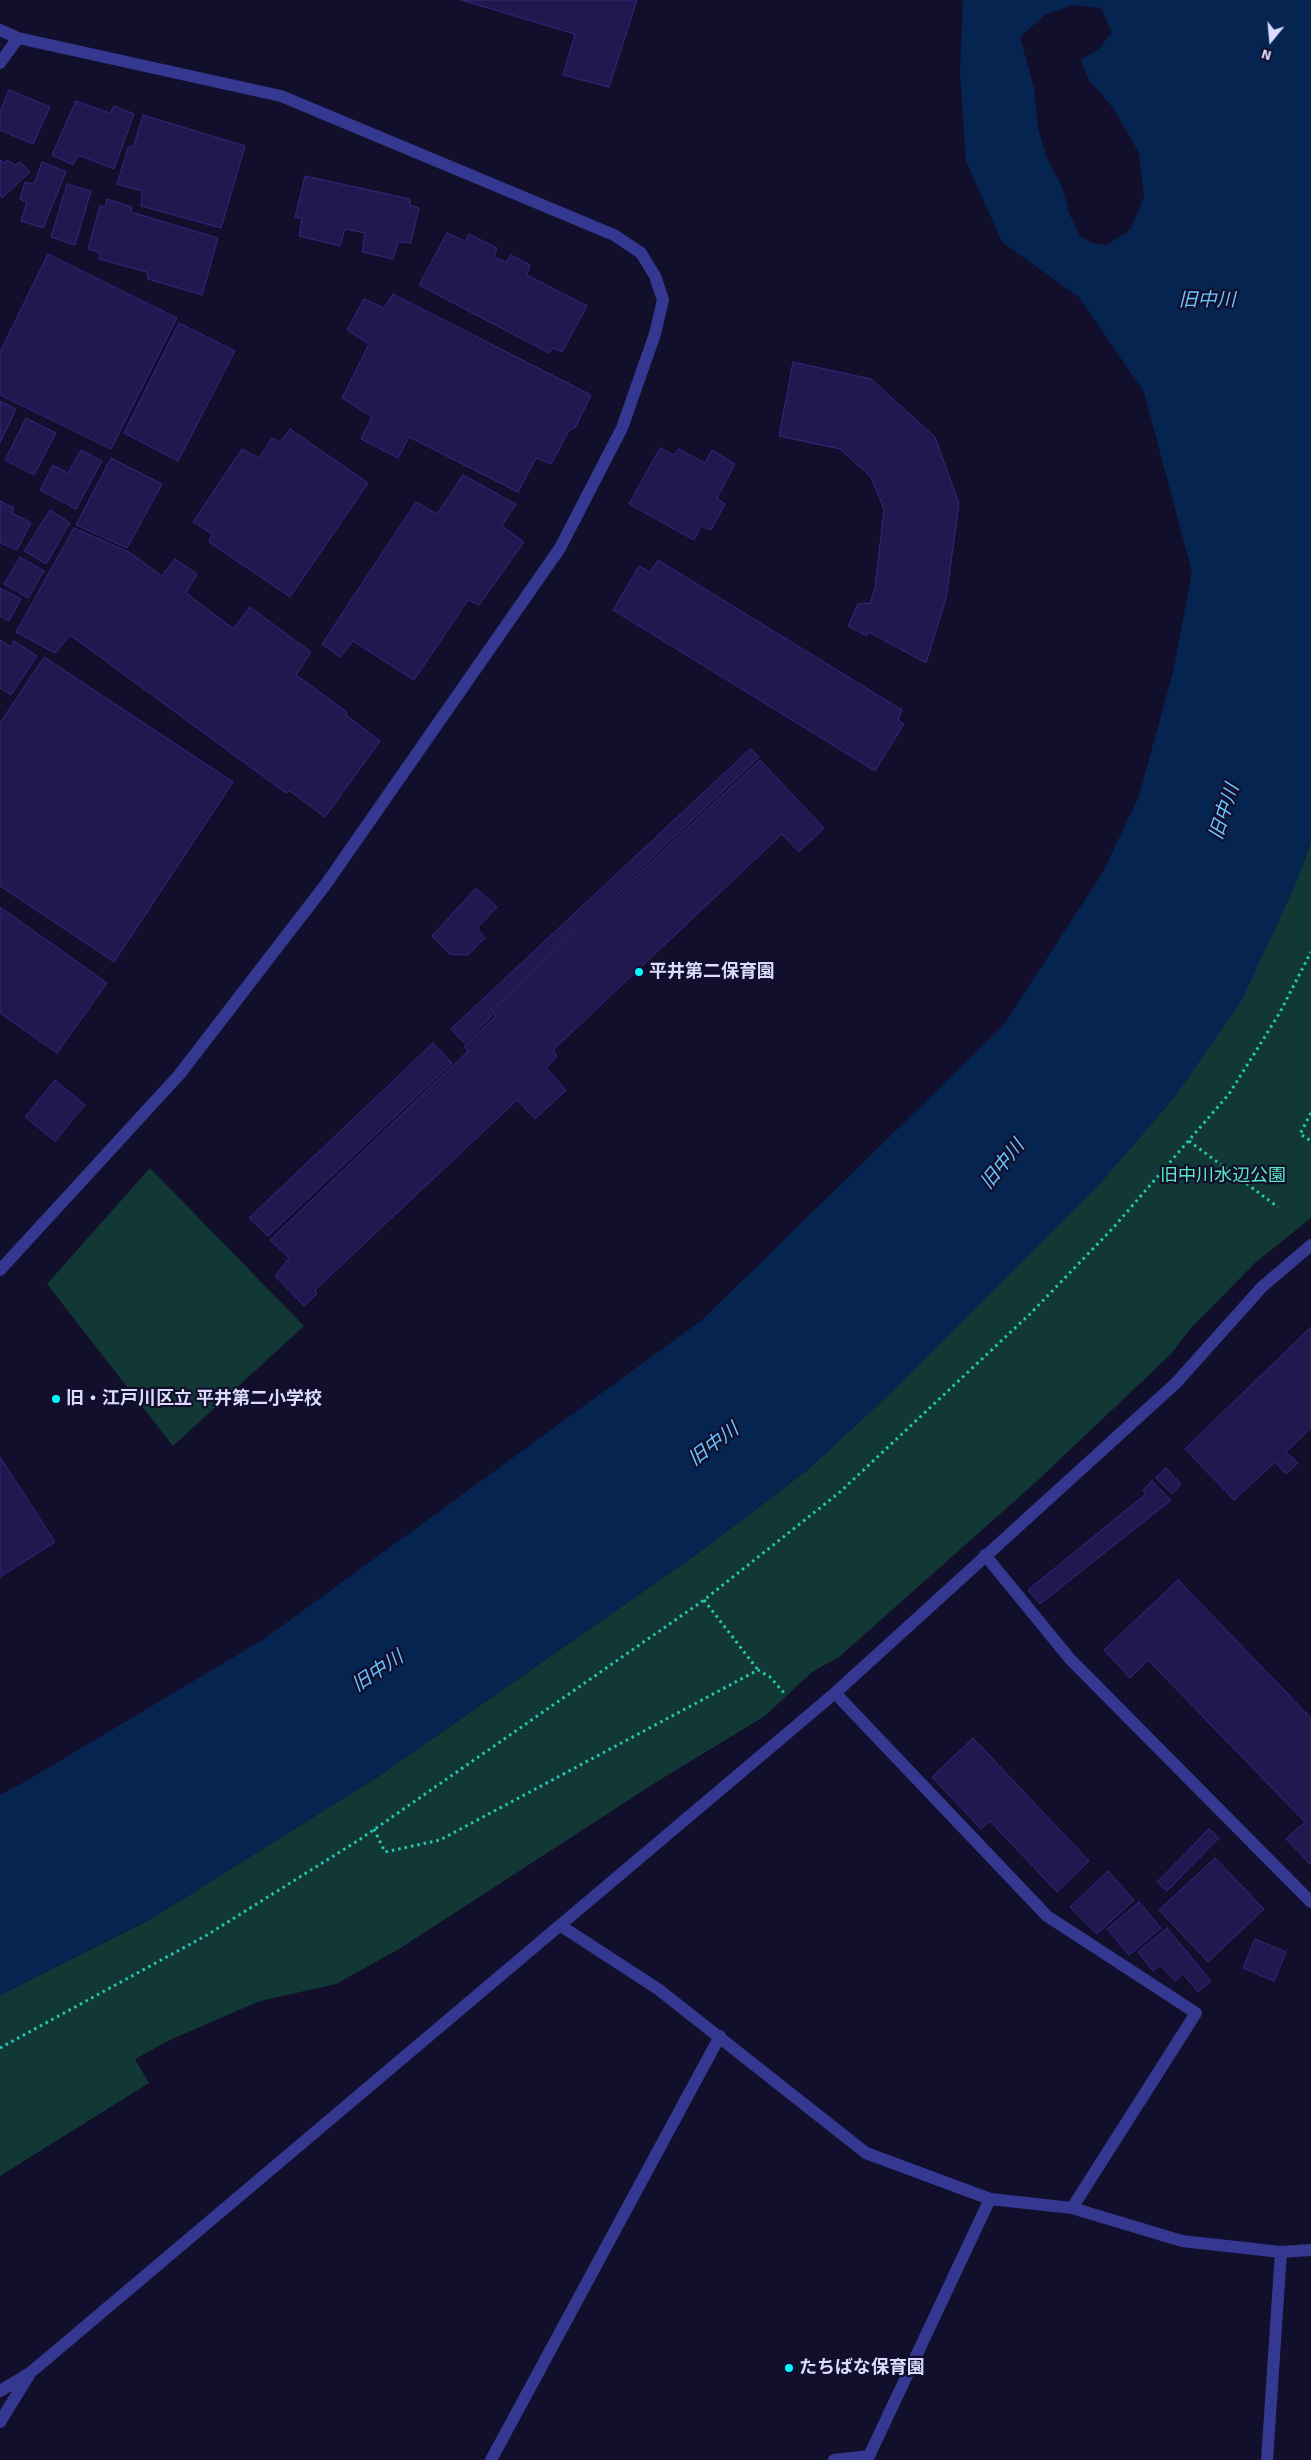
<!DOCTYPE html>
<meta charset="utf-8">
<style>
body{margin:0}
#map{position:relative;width:1311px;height:2460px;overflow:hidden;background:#120f2d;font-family:Signika,sans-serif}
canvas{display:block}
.north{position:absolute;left:1246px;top:15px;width:50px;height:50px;-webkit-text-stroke:4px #120f2d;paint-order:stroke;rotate:197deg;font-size:14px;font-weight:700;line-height:20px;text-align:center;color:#dcdbff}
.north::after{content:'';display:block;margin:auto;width:18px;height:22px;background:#dcdbff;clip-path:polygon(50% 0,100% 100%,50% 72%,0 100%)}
</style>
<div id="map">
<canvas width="1311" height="2460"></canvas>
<div class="north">N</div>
</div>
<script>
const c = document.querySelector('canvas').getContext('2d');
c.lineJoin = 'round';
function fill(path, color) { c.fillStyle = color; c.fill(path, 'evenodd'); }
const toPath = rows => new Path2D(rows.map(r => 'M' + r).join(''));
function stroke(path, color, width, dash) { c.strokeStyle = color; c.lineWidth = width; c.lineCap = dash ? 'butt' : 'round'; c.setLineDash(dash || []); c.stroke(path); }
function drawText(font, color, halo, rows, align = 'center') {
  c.font = font + ' Signika,"Noto Sans JP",sans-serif'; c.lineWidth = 4.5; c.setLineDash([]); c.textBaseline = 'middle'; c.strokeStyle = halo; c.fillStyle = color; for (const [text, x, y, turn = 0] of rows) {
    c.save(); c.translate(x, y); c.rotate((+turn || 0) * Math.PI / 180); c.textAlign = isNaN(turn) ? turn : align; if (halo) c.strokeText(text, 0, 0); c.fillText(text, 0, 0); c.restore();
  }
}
fill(toPath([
 [1311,842,1311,1218,1255,1263,1191,1328,1171,1354,1037,1481,839,1657,812,1672,765,1716,658,1781,399,1949,336,1984,260,2001,172,2039,135,2059,149,2083,0,2176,0,1995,151,1919,379,1776,697,1554,810,1468,1293,890],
 [150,1168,304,1326,173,1446,47,1284]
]), '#113834');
fill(toPath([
 [963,0,1311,0,1311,842,1293,890,1242,1000,1175,1097,1099,1185,891,1393,810,1468,697,1554,379,1776,151,1919,0,1995,0,1795,28,1780,264,1639,702,1320,1003,1026,1103,872,1139,796,1173,672,1192,572,1144,392,1079,297,1002,242,966,161,960,72],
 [1072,5,1101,8,1112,32,1099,49,1081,60,1089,80,1114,109,1139,153,1144,197,1131,229,1107,245,1092,243,1080,236,1069,213,1061,184,1047,159,1038,129,1034,88,1020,37,1045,15]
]), '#052550');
const building = toPath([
 [461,0,637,0,609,87,563,75,575,34,461,0],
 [9,90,50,107,33,144,0,130,0,112,9,90],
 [76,101,110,113,114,106,134,114,114,169,78,155,73,165,52,155,76,101],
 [143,115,245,146,221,228,141,206,142,191,117,184,128,148,134,145,143,115],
 [0,160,5,163,7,160,15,165,20,162,30,172,2,198,0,196,0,160],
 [42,162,66,172,43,228,21,221,27,202,20,199,25,182,34,184,42,162],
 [305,176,410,199,410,205,419,208,411,243,398,242,393,259,362,252,365,233,345,229,340,246,299,236,302,219,295,217,305,176],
 [67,184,91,191,75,245,51,237,67,184],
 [107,199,132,207,131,212,218,238,202,295,148,279,147,272,99,259,100,253,88,249,100,206,105,207,107,199],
 [447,233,465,241,469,234,497,248,494,257,506,262,511,255,530,265,527,275,587,306,562,352,553,348,549,353,419,285,447,233],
 [48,254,177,318,111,449,0,395,0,352,48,254],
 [393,294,591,395,575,428,570,429,551,464,536,458,518,492,409,437,398,458,361,439,372,417,342,398,369,344,347,330,364,299,384,308,393,294],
 [179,323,235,351,178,461,124,433,179,323],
 [793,362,871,379,935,437,959,504,946,599,926,663,869,632,867,636,848,626,858,604,870,603,875,588,884,509,871,477,840,449,779,436,793,362],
 [0,401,16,409,0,443,0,401],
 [26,418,56,433,34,475,5,460,26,418],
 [290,429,368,483,290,597,209,542,212,534,193,522,242,449,259,458,272,438,280,442,290,429],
 [660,448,674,455,679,449,705,463,712,450,735,464,717,498,725,504,711,530,701,526,694,540,629,504,660,448],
 [81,450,102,461,76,509,40,490,53,465,68,473,81,450],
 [111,458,162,484,127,548,76,525,111,458],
 [463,475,516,504,502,526,524,542,479,605,468,600,414,680,353,641,340,657,322,644,416,502,437,514,463,475],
 [0,501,14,508,12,513,31,523,17,550,0,543,0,501],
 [50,510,70,523,46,564,24,551,50,510],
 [74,528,129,552,162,576,175,559,197,574,186,593,231,627,234,628,250,607,311,652,296,675,347,712,346,715,380,741,325,817,290,791,286,793,70,635,55,653,16,632,74,528],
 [20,557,44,571,28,598,4,584,20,557],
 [658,560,902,710,898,720,904,724,875,771,613,610,639,566,650,572,658,560],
 [0,588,21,599,9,621,0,616,0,588],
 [0,640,11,647,14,641,37,656,11,695,0,688,0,640],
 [44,657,233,782,114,962,0,886,0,723,44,657],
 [750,749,759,757,489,1012,492,1016,464,1043,451,1029,750,749],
 [760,760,824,828,799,852,782,834,553,1050,557,1056,546,1068,566,1090,535,1119,517,1100,315,1290,317,1294,304,1306,275,1276,289,1258,270,1240,468,1051,464,1046,495,1017,492,1011,760,760],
 [476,888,497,907,479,926,478,930,485,938,468,955,450,954,432,936,476,888],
 [0,907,107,983,57,1053,0,1013,0,907],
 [433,1043,452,1063,268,1236,249,1218,433,1043],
 [55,1080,85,1105,55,1141,25,1117,55,1080],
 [1311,1327,1311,1428,1286,1452,1298,1463,1286,1474,1275,1462,1234,1500,1185,1449,1311,1327],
 [0,1457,55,1542,0,1577,0,1457],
 [1166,1468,1181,1484,1172,1494,1156,1478,1166,1468],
 [1152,1481,1171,1500,1040,1604,1028,1590,1146,1494,1143,1490,1152,1481],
 [1178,1580,1311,1718,1311,1865,1286,1839,1305,1822,1148,1660,1130,1678,1104,1650,1178,1580],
 [973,1738,1089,1861,1057,1892,990,1821,981,1829,932,1777,973,1738],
 [1209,1829,1219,1838,1167,1891,1157,1882,1209,1829],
 [1215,1858,1264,1909,1208,1962,1159,1910,1215,1858],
 [1108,1871,1134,1900,1097,1934,1070,1907,1108,1871],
 [1139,1902,1161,1928,1129,1955,1107,1929,1139,1902],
 [1167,1928,1211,1981,1198,1992,1183,1974,1175,1981,1160,1965,1153,1971,1138,1952,1167,1928],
 [1255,1939,1286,1952,1274,1981,1243,1968,1255,1939]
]);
fill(building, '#201950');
stroke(building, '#33287f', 1);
stroke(toPath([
 [1311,1113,1300,1134,1311,1141],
 [1189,1141,1278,1207],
 [704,1600,758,1670],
 [374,1829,385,1852,440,1840,758,1670,770,1677,786,1695],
 [0,2048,207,1935,359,1840,704,1600,840,1492,1031,1313,1113,1228,1229,1094,1279,1014,1311,952]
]), '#23cab5', 3, [2.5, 4]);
stroke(toPath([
 [0,30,18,38,281,96,614,235,641,253,655,276,663,300,655,334,622,428,560,548,326,884,179,1075,0,1270],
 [0,63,18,38],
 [985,1555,1070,1659,1311,1902],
 [835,1693,1047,1916,1196,2013,1072,2208],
 [561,1926,658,1989,866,2153,990,2199,1072,2208,1182,2241,1281,2252,1311,2250],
 [0,2391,30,2373,835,1693,1176,1383,1262,1287,1311,1245],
 [0,2422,29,2375],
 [491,2460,720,2036],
 [834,2460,869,2456,990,2199],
 [1267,2460,1281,2252]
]), '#353891', 12);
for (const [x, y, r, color] of [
 [639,972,5,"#07f7ff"],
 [56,1399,5,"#07f7ff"],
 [789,2368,5,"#07f7ff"]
]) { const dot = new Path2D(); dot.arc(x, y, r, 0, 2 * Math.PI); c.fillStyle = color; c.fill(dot); stroke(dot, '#120f2d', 2); }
drawText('bold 18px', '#dcdbff', '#120f2d', [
 ["平井第二保育園",649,972],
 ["旧・江戸川区立 平井第二小学校",66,1399],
 ["たちばな保育園",799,2368]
], 'left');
drawText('18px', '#59edbe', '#120f2d', [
 ["旧中川水辺公園",1223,1176]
]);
drawText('italic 19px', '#69c4ff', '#120f2d', [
 ["旧中川",1207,301],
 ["旧中川",1225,812,-72],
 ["旧中川",1003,1165,-51],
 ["旧中川",714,1445,-37],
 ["旧中川",378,1672,-34]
]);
</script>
